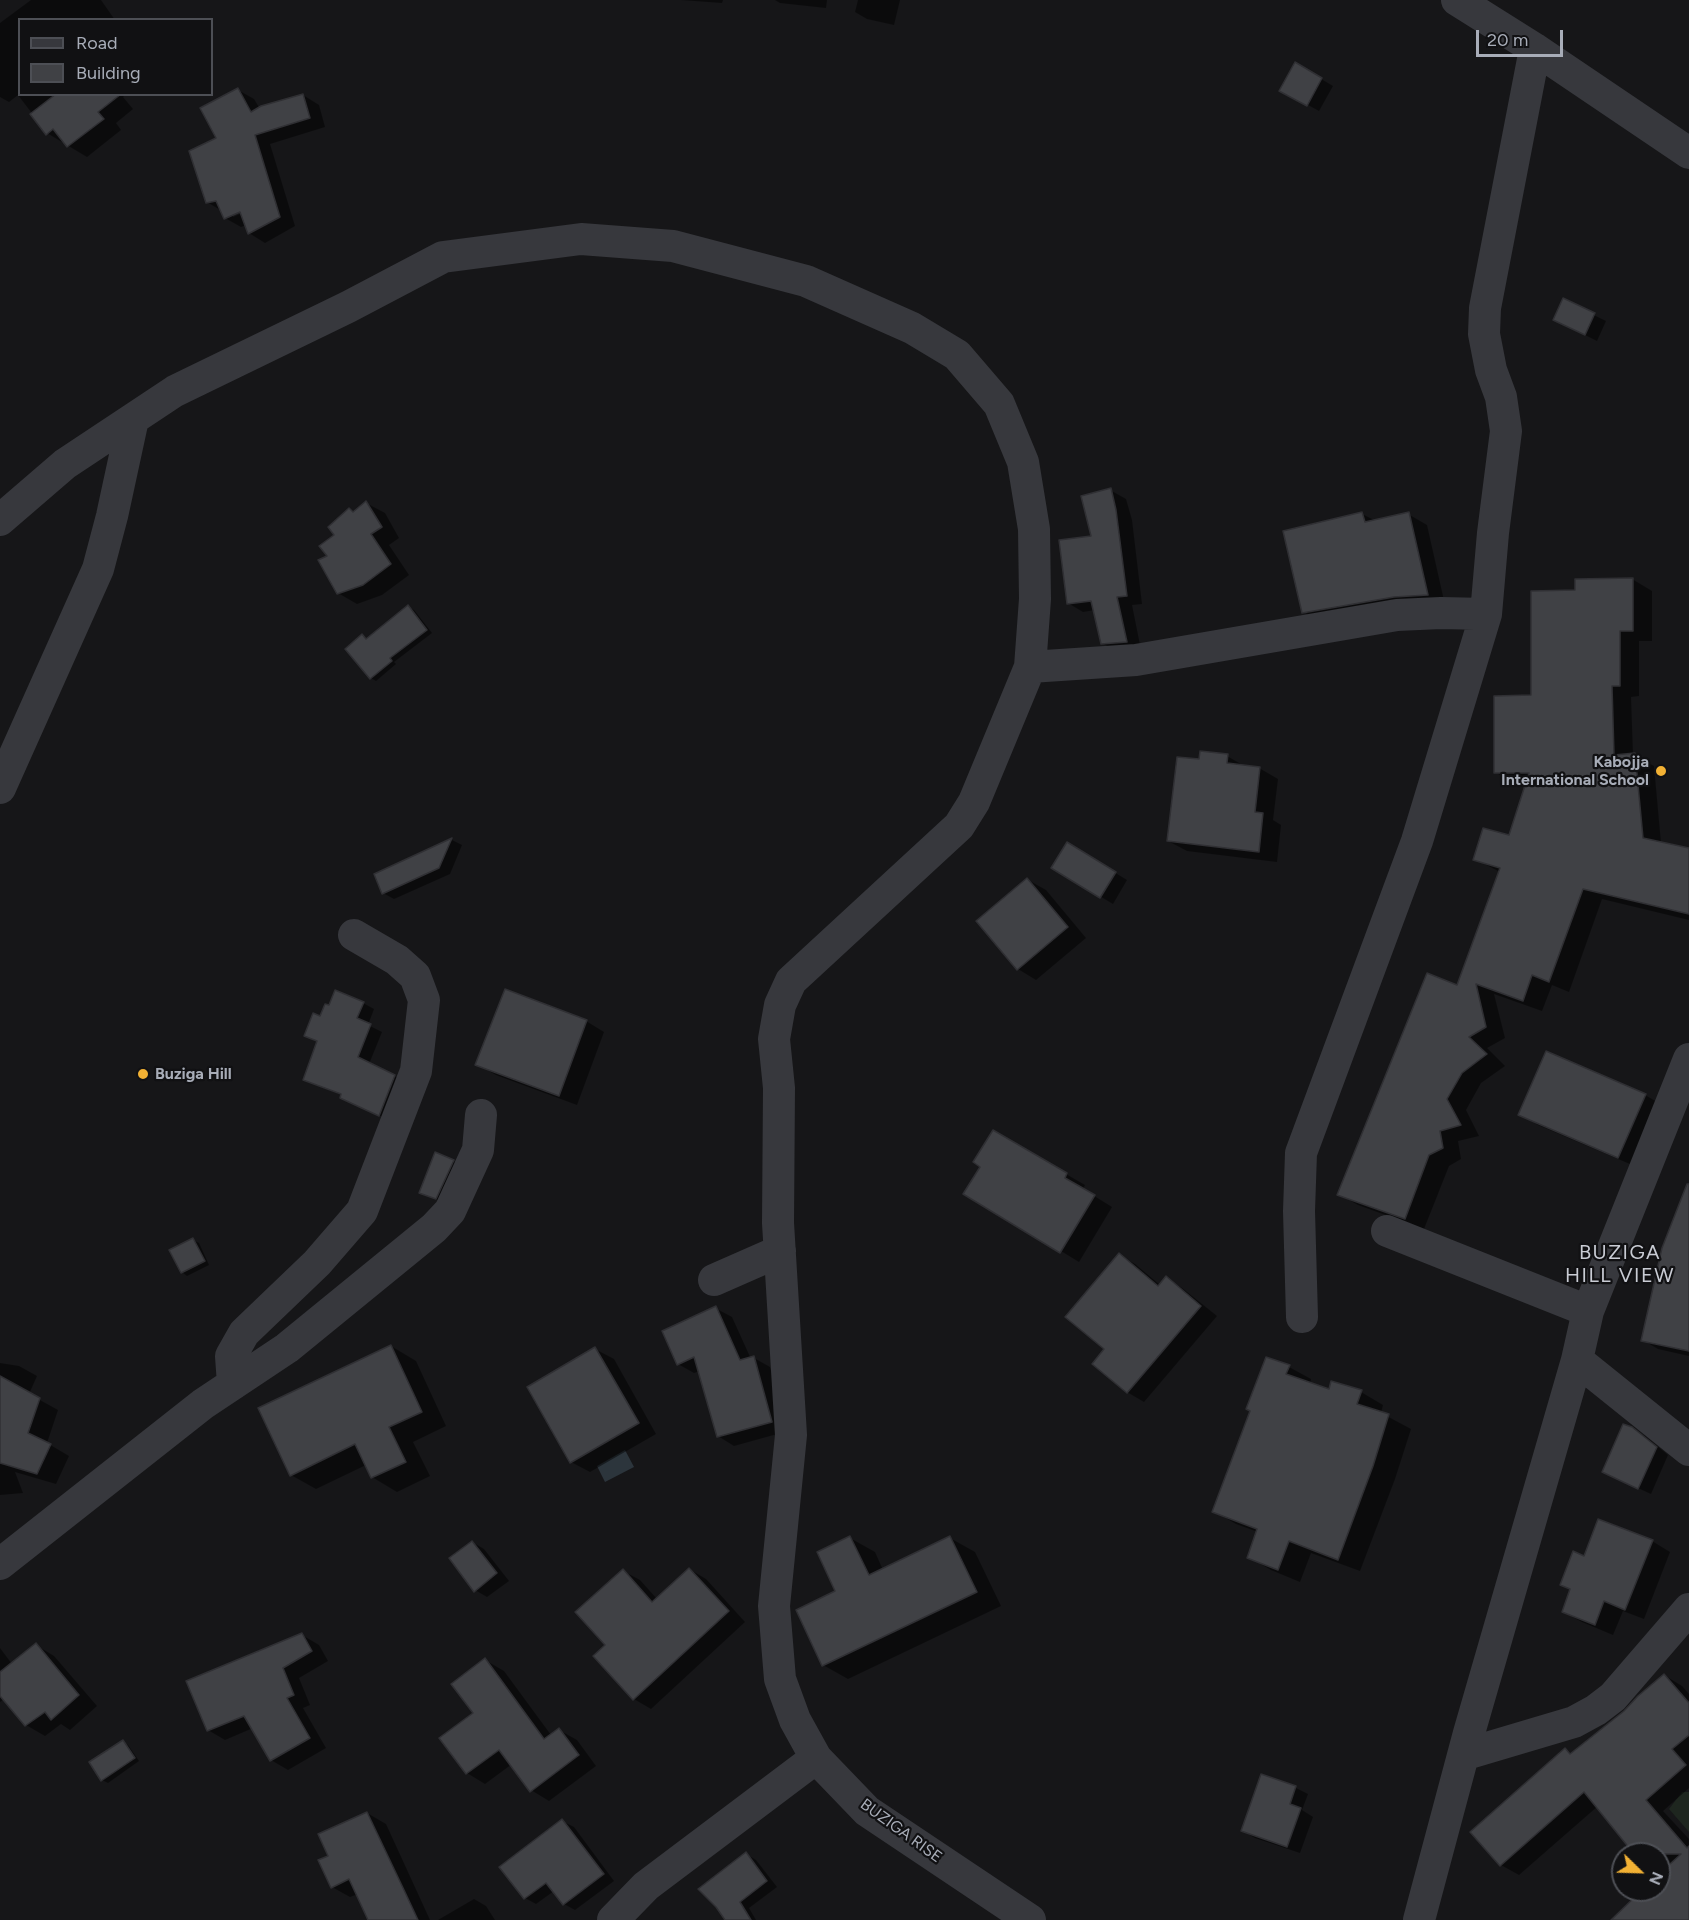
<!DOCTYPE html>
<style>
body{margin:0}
#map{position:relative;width:1689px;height:1920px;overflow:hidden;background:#161618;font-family:Figtree,sans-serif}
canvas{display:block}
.legend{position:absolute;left:18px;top:18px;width:195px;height:78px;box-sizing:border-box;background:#111113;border:2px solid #4d4f55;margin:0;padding:8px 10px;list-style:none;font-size:18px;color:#a8adb8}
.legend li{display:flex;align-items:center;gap:12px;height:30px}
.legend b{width:30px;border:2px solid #4d4f55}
.north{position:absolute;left:1611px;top:1842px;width:60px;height:60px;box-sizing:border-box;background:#111113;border:2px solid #4d4f55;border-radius:50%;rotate:113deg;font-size:16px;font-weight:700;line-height:24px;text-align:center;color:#a8adb8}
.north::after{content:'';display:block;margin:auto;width:21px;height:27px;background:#f2b134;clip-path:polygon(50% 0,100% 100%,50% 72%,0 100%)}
.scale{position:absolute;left:1476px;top:30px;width:87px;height:27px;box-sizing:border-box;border:3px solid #a8adb8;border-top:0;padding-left:8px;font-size:18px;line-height:21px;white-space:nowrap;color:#a8adb8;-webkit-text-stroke:4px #111113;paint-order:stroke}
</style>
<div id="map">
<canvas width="1689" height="1920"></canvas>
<ul class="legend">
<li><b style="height:8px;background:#37383d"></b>Road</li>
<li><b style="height:16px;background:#404145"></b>Building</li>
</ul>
<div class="north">N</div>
<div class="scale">20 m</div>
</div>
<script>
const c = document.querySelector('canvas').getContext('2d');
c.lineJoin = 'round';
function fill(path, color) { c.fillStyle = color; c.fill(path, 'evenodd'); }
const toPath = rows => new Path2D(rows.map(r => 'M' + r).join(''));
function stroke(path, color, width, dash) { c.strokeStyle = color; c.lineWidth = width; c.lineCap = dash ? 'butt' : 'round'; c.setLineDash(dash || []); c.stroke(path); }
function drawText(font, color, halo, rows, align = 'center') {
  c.font = font + ' Figtree,sans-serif'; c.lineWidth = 4.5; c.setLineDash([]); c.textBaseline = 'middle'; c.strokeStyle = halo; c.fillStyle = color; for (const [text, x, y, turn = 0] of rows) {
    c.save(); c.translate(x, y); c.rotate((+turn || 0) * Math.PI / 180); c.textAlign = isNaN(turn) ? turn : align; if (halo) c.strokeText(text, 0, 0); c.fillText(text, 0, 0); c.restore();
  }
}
fill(toPath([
 [1682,1792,1689,1792,1689,1832,1669,1809]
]), '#1e261f');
fill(toPath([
 [625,1450,634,1467,605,1482,597,1466]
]), '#2c353c');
fill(toPath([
 [31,0,101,0,115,20,20,20,20,94,126,94,123,97,133,109,116,123,121,130,87,157,47,133,18,95,9,102,0,97,0,23],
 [681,0,723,0,722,3],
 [775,0,827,0,826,8,780,3],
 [858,0,900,0,894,25,867,19,855,12],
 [1296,64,1333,86,1319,111,1281,90],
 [238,90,254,99,260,109,303,95,319,105,325,127,270,144,295,226,265,243,249,233,246,225,241,227,225,218,222,211,207,202,218,139],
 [246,208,247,211,233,217,233,213],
 [1563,300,1606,321,1597,341,1567,326],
 [1110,490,1126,499,1132,520,1142,604,1132,605,1141,650,1118,652,1102,643,1095,610,1083,612,1068,603],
 [366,503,385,513,399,538,389,545,409,575,382,595,357,604,338,593,329,556,336,535,350,510,355,513],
 [1362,514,1376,521,1408,514,1427,525,1445,605,1322,623,1304,612],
 [1632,579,1652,591,1652,641,1639,641,1639,696,1631,697,1633,755,1654,766,1661,843,1689,850,1689,920,1602,899,1569,992,1552,985,1542,1011,1494,994,1505,1038,1487,1048,1505,1066,1481,1083,1466,1110,1479,1136,1458,1141,1461,1159,1449,1166,1424,1229,1358,1205,1339,1194,1458,987,1500,872,1475,859,1510,837,1527,784,1515,784,1495,772,1533,697,1576,592],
 [409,607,414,610,432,633,394,662,396,664,376,681,371,678,362,636,367,639],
 [1227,756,1246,767,1259,768,1278,779,1273,820,1281,825,1277,862,1187,851,1168,841,1201,761],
 [452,840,462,845,450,874,394,899,383,893,376,875],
 [1068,844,1127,880,1113,904,1053,868],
 [1028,880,1046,890,1086,938,1036,980,1018,969],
 [363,1003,374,1009,368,1025,382,1032,369,1064,406,1082,391,1121,353,1103,342,1095,316,1085,305,1079,318,1042,306,1035,321,1018],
 [586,1021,604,1032,577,1105,496,1075,477,1064],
 [1645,1095,1664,1106,1637,1167,1538,1125,1520,1114],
 [993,1132,1085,1185,1083,1189,1112,1207,1079,1262,1061,1251,982,1166],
 [453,1161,465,1168,448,1205,420,1192],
 [1689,1199,1689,1356,1658,1349,1643,1340],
 [193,1240,199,1243,209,1265,187,1276,182,1272],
 [1119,1255,1135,1264,1160,1285,1166,1278,1182,1288,1217,1316,1144,1402,1127,1392],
 [715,1308,732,1317,751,1359,754,1358,770,1367,788,1431,734,1446,718,1436,700,1371,694,1373,678,1364],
 [391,1346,416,1361,446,1426,413,1442,430,1476,397,1492,372,1477,366,1465,316,1489,291,1475],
 [595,1349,614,1359,656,1434,590,1472,571,1462],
 [0,1363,19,1366,37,1376,29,1394,58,1410,47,1443,69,1456,56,1484,15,1472,23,1493,0,1495],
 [1289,1367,1311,1379,1310,1384,1330,1391,1361,1392,1383,1405,1381,1413,1411,1429,1395,1479,1360,1571,1311,1553,1300,1582,1271,1570,1249,1557,1258,1532,1236,1524,1214,1511],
 [1631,1429,1645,1436,1668,1455,1651,1494,1616,1478],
 [850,1538,875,1552,883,1570,950,1538,975,1552,1001,1606,848,1679,823,1665,837,1592],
 [1652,1541,1670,1552,1644,1619,1623,1611,1613,1635,1582,1622,1563,1612,1585,1558],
 [472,1542,484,1549,509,1581,487,1597,475,1590],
 [689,1569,706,1579,745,1622,651,1709,634,1699,607,1645,623,1571,640,1580,657,1599],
 [302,1635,319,1645,328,1661,299,1678,310,1705,303,1708,326,1748,288,1770,271,1760,253,1728,225,1740,208,1730],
 [36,1645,54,1656,97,1706,70,1730,61,1724,45,1736,26,1725,4,1699,0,1702,0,1648,12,1664],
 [485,1660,504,1671,551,1735,559,1730,577,1740,596,1766,549,1801,531,1790,512,1764,485,1784,467,1773,475,1713],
 [1664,1675,1682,1686,1689,1694,1689,1788,1663,1811,1689,1839,1689,1920,1620,1920,1645,1890,1659,1890,1659,1854,1636,1854,1598,1806,1519,1875,1501,1865,1565,1750,1572,1754,1625,1712],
 [123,1742,128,1745,139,1761,108,1783,102,1780],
 [1262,1776,1296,1788,1308,1794,1302,1810,1313,1817,1300,1853,1255,1838,1243,1831],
 [367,1813,386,1824,430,1920,370,1920,358,1894,350,1897,332,1887,330,1856],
 [562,1821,574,1827,614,1881,575,1910,564,1904,554,1891,536,1904,525,1898],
 [746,1854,756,1860,777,1887,749,1908,756,1920,726,1920],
 [474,1899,486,1906,495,1920,438,1920]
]), '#0007');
const building = toPath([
 [1295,62,1322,78,1307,106,1279,91,1295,62],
 [238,88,251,112,261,106,303,94,310,118,255,135,280,217,248,234,240,212,224,219,216,201,206,203,189,151,216,138,200,108,238,88],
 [56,94,121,94,98,112,104,119,67,147,53,129,46,135,30,114,56,94],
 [1563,298,1595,313,1585,335,1553,320,1563,298],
 [1111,488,1116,510,1127,596,1117,597,1127,642,1101,644,1091,601,1067,604,1059,540,1091,536,1081,496,1111,488],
 [366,501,382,527,371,534,391,564,363,585,337,594,318,560,327,556,319,546,334,535,328,527,349,508,353,512,366,501],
 [1362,512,1365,522,1409,512,1428,595,1394,597,1302,613,1283,531,1362,512],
 [1633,578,1633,631,1620,631,1620,686,1612,686,1614,755,1635,753,1643,838,1689,848,1689,914,1583,889,1549,982,1532,975,1523,1001,1476,984,1486,1027,1469,1037,1487,1054,1462,1073,1447,1099,1461,1125,1440,1131,1443,1148,1429,1155,1405,1219,1337,1195,1427,973,1457,985,1500,868,1473,860,1483,828,1509,835,1529,773,1494,773,1494,696,1531,695,1531,591,1575,590,1575,579,1633,578],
 [408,605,427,630,390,658,392,661,370,679,345,649,362,634,366,639,408,605],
 [1200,751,1228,754,1227,763,1260,767,1255,812,1263,813,1259,852,1167,841,1177,757,1199,759,1200,751],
 [452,838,439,868,382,894,374,874,452,838],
 [1067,842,1116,872,1100,898,1051,868,1067,842],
 [1027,878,1068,927,1017,970,976,921,1027,878],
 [505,989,587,1020,559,1096,475,1065,505,989],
 [335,990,364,1002,357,1018,371,1024,358,1057,395,1075,379,1116,340,1098,341,1094,303,1080,317,1041,304,1036,313,1013,320,1016,325,1004,329,1005,335,990],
 [1546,1051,1646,1094,1618,1158,1518,1115,1546,1051],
 [993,1130,1067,1173,1065,1178,1095,1195,1060,1253,963,1194,980,1167,973,1162,993,1130],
 [435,1152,454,1160,436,1199,419,1193,435,1152],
 [1687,1184,1689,1184,1689,1351,1641,1341,1662,1248,1687,1184],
 [193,1238,205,1261,181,1273,169,1250,193,1238],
 [1119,1253,1158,1286,1166,1276,1201,1306,1127,1393,1092,1364,1104,1349,1065,1317,1119,1253],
 [716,1306,740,1360,754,1356,772,1422,717,1437,694,1357,677,1365,662,1331,716,1306],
 [391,1345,422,1412,389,1427,406,1462,371,1478,355,1444,290,1476,258,1408,391,1345],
 [595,1347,639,1423,570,1463,527,1387,595,1347],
 [1266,1357,1290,1365,1286,1374,1329,1389,1331,1381,1362,1390,1357,1404,1389,1414,1373,1466,1338,1560,1289,1541,1278,1570,1247,1558,1257,1529,1212,1512,1250,1411,1246,1409,1266,1357],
 [0,1376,40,1398,28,1433,51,1444,37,1474,0,1463,0,1376],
 [1623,1424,1632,1427,1657,1447,1638,1489,1602,1472,1623,1424],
 [1598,1519,1653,1540,1625,1610,1604,1601,1595,1625,1562,1612,1570,1589,1560,1585,1573,1551,1584,1556,1598,1519],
 [850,1536,869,1575,950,1536,977,1592,822,1666,796,1610,835,1591,817,1552,850,1536],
 [472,1541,497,1573,474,1592,449,1558,472,1541],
 [689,1568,729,1611,633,1700,593,1656,605,1645,575,1612,623,1569,652,1602,689,1568],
 [302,1633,312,1651,283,1668,294,1695,287,1698,310,1738,270,1761,244,1716,207,1731,186,1681,302,1633],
 [36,1643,79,1695,51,1720,45,1712,25,1726,0,1696,0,1672,36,1643],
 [485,1658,544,1739,559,1728,579,1755,530,1792,499,1750,466,1774,439,1738,473,1713,451,1684,485,1658],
 [1664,1674,1689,1703,1689,1735,1672,1749,1686,1765,1646,1800,1687,1848,1689,1846,1689,1920,1611,1920,1642,1890,1659,1890,1659,1874,1681,1854,1634,1854,1584,1792,1500,1866,1470,1832,1565,1748,1570,1754,1624,1711,1638,1696,1664,1674],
 [123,1740,135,1758,101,1781,89,1762,123,1740],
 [1261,1774,1296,1786,1290,1804,1301,1808,1287,1847,1241,1831,1261,1774],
 [367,1812,404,1890,418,1920,368,1920,349,1879,331,1888,318,1860,328,1856,318,1834,367,1812],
 [562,1819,604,1874,563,1905,546,1883,524,1899,499,1867,562,1819],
 [746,1852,767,1881,740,1902,751,1920,725,1920,716,1907,698,1889,746,1852]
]);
fill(building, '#404145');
stroke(building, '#303034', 1.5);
stroke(toPath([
 [1457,0,1535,49,1689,153],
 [0,520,65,464,175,391,348,307,443,257,581,239,673,246,806,281,912,328,957,355,999,404,1023,462,1034,529,1035,599,1030,667,974,802,959,826,791,981,780,1005,774,1039,779,1088,778,1223,791,1435,774,1606,780,1679,795,1720,816,1758,867,1811,1030,1920],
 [1030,667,1136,660,1397,615,1441,613,1486,614],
 [0,788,98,569,112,516,133,419],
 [1387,1231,1588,1311],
 [714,1280,780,1251],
 [1302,1317,1299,1211,1301,1153,1417,841,1486,614,1493,533,1506,431,1501,397,1491,370,1484,334,1485,308,1535,49],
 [1577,1360,1689,1450],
 [233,1384,231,1356,244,1333,317,1263,362,1211,416,1071,424,1000,415,976,397,960,354,935],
 [0,1564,203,1404,287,1348,434,1228,450,1211,478,1150,481,1115],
 [1463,1755,1574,1722,1596,1710,1613,1697,1689,1609],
 [613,1920,646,1886,816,1758],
 [1419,1920,1469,1733,1577,1360,1588,1311,1689,1059]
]), '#37383d', 32);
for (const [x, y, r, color] of [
 [1661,771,6,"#f2b134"],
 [143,1074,6,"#f2b134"]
]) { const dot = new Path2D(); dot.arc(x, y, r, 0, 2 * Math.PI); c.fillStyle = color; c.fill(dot); stroke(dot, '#111113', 2); }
drawText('bold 16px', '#a8adb8', '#111113', [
 ["Kabojja",1649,762],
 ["International School",1649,780],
 ["Buziga Hill",155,1074,"left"]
], 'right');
drawText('16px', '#a8adb8', '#111113', [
 ["BUZIGA RISE",901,1831,36]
]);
c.letterSpacing = '1.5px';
drawText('20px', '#c9ccd4', '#111113', [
 ["BUZIGA",1620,1253],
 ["HILL VIEW",1620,1276]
]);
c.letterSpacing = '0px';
</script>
